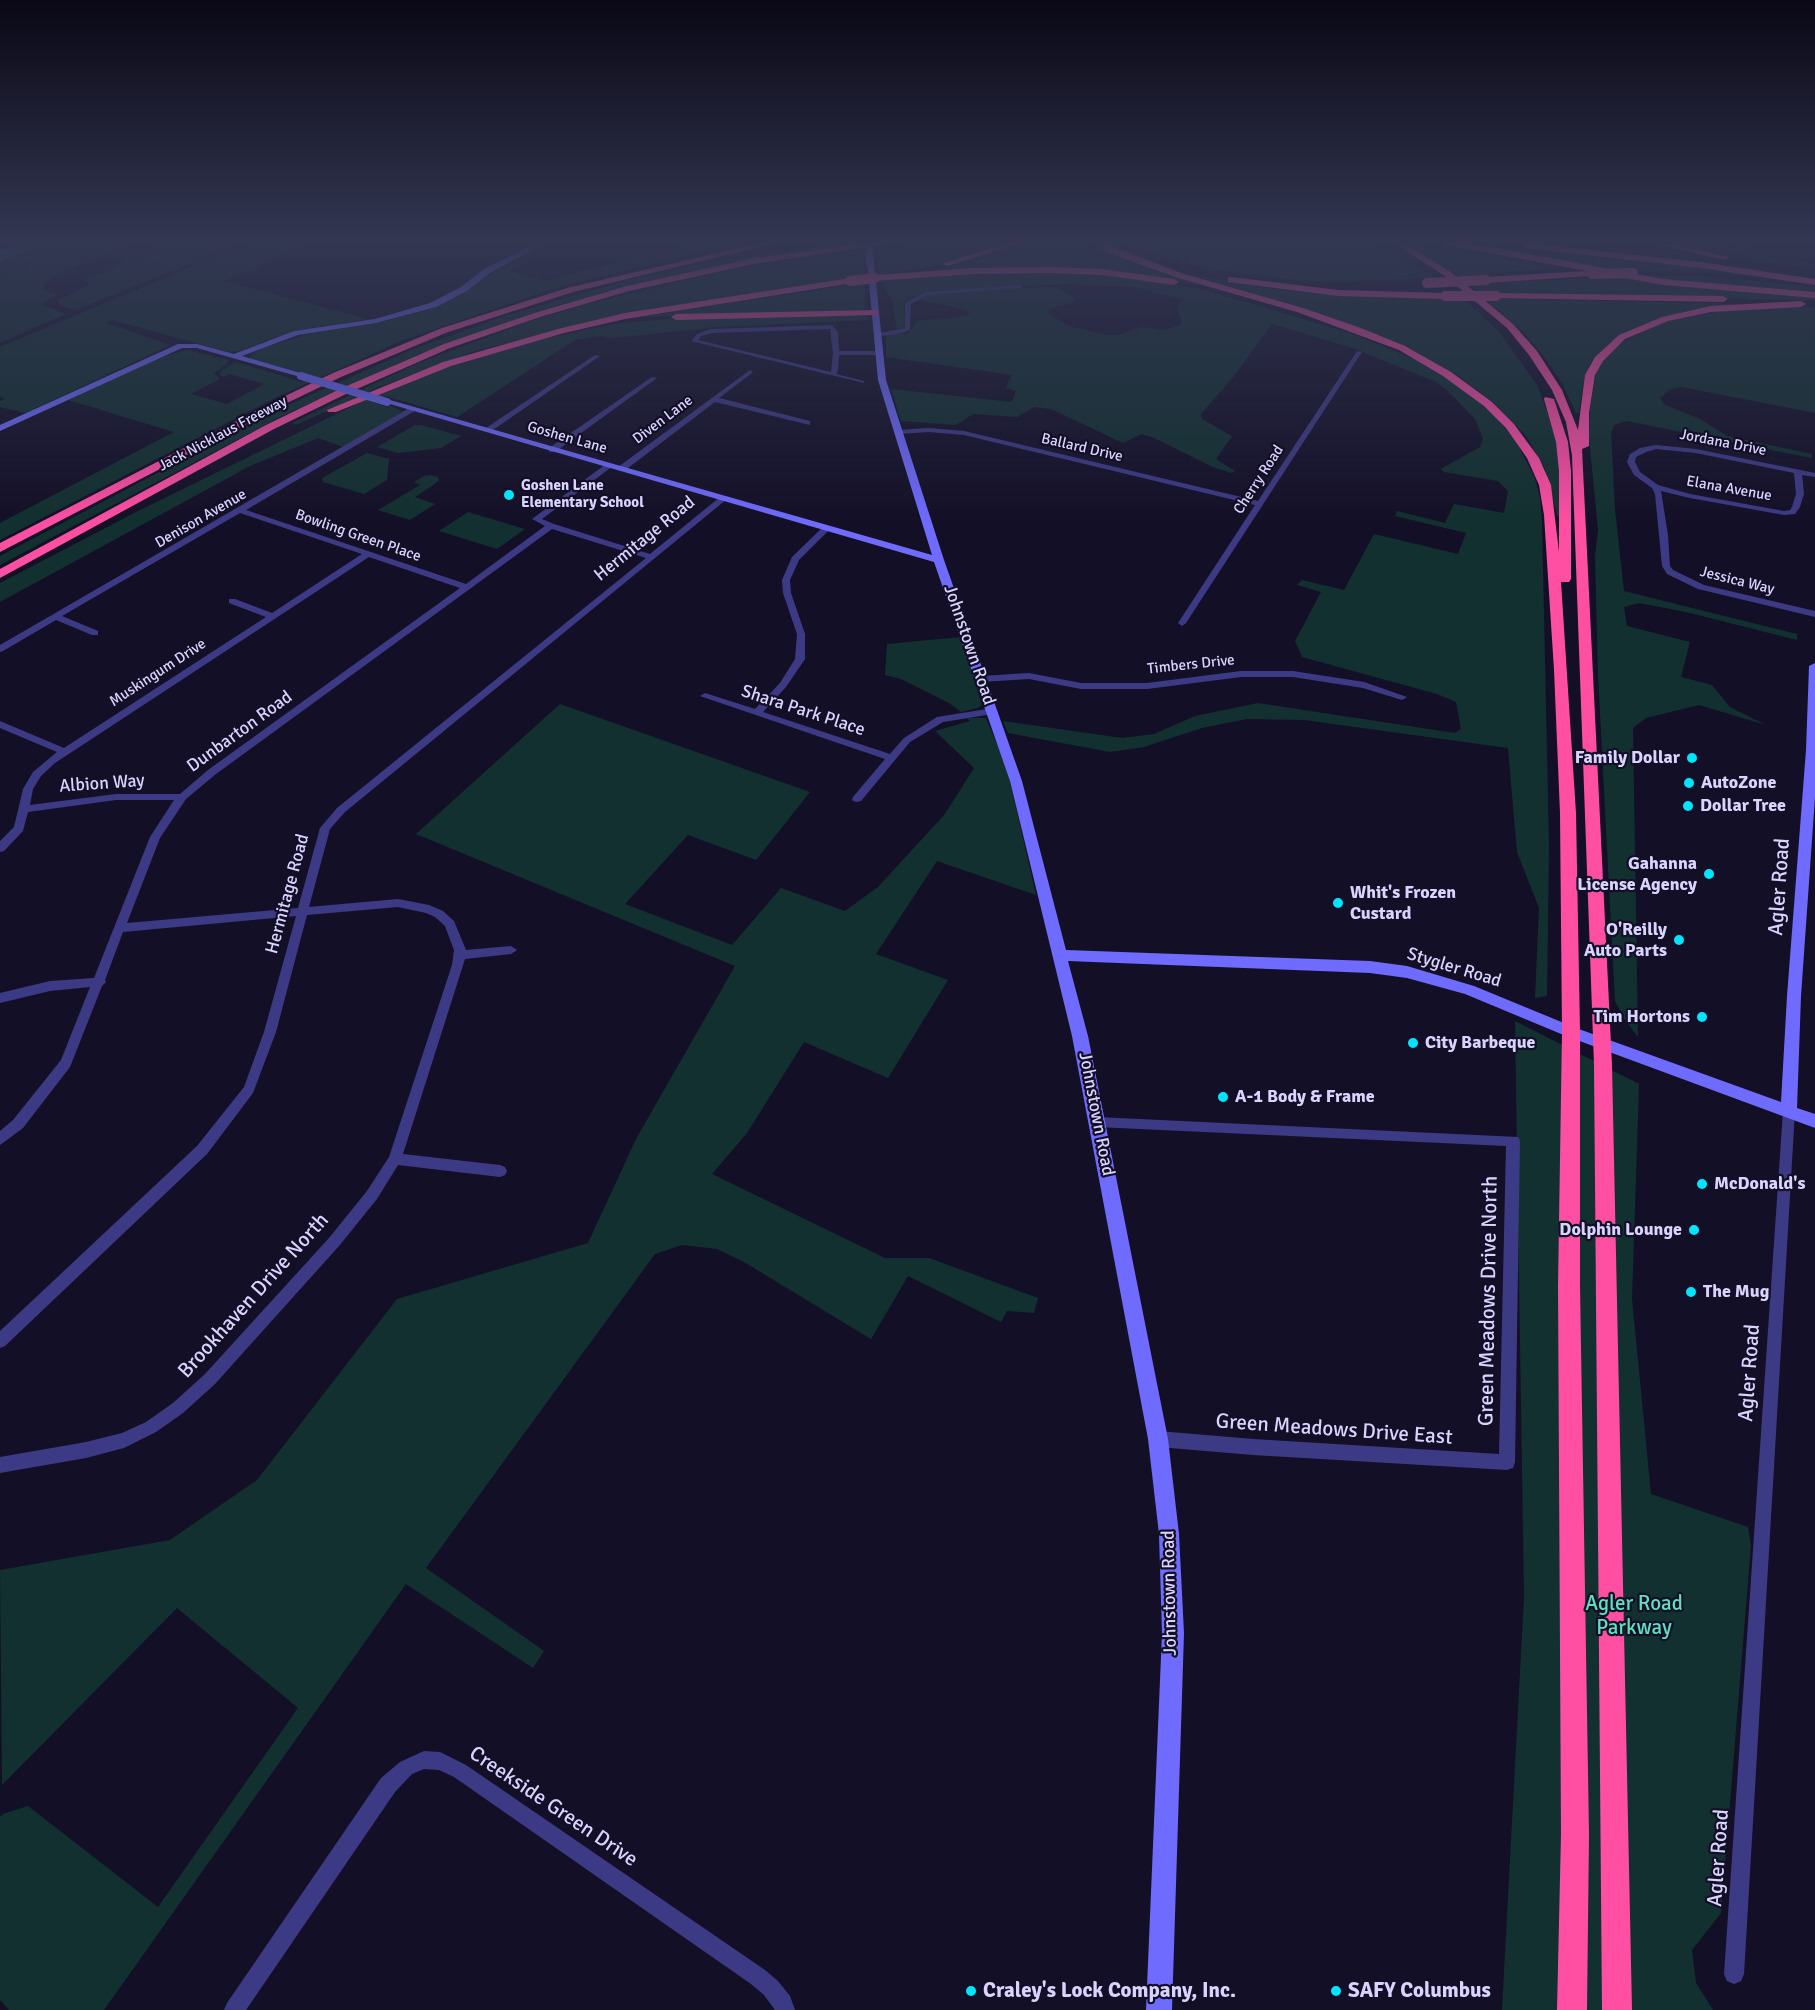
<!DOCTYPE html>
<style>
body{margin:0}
canvas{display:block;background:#130f26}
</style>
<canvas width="1815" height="2010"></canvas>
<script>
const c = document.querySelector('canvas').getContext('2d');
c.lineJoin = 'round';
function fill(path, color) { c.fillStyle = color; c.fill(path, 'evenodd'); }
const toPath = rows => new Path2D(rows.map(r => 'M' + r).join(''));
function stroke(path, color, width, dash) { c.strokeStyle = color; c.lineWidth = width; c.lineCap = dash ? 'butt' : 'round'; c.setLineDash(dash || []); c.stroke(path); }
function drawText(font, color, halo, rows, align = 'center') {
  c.font = font + ' Signika,sans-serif'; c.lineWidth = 4.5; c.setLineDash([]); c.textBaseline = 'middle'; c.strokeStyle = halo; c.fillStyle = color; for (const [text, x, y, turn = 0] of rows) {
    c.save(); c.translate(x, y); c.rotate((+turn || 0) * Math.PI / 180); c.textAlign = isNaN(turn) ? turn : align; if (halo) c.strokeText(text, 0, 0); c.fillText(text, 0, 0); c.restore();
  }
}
fill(toPath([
 [46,243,241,243,75,310,59,305,59,300,90,284,84,280,107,271,128,259,141,260,153,250,151,246,138,244,124,247,52,276,42,289,57,295,40,304,66,314,0,343,0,260],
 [249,243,311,243,224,281,368,319,303,329,268,340,240,351,229,352,112,320,106,323,170,345,26,413,0,407,0,401,5,399,0,396,0,347],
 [691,243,753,243,650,264,549,290,401,341,277,397,0,540,0,523,174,432,68,400,156,359,187,350,229,360,227,364,214,373,220,379,191,394,227,404,264,384,229,374,224,377,220,375,222,370,236,362,302,382,314,376,250,359,249,356,257,358,249,355,261,349,304,335,383,322,427,310,460,296,492,273,522,258,533,259,510,272,546,281],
 [824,243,865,243,726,264,634,284,538,311,414,356,280,417,0,565,0,556,279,409,414,349,504,316,629,280,698,264],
 [917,243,1009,243,941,264,879,275,876,251,864,251,865,309,859,311,641,317,863,283,862,278,619,316,478,350,379,387,296,425,292,423,416,364,528,322,588,304,728,270,789,259],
 [1024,243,1085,243,1150,269,1207,286,1108,272,924,272,968,263],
 [1112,243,1377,243,1435,278,1329,282,1285,279,1211,269],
 [1404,243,1478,252,1555,268,1461,277],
 [1665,243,1719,243,1755,255,1815,264,1815,270],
 [1488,246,1672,264,1764,277,1698,272,1614,271],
 [1044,272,1109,275,1197,288,1350,333,1417,360,1462,388,1495,416,1515,440,1534,476,1540,497,1542,523,1549,846,1547,996,1535,998,1539,908,1517,852,1508,748,1304,720,1247,719,1202,728,1144,747,1110,752,1008,733,1003,721,1122,738,1154,734,1195,716,1258,703,1455,733,1461,729,1456,702,1437,694,1302,657,1295,641,1321,592,1297,585,1302,580,1344,590,1374,534,1458,554,1466,533,1395,516,1397,511,1445,523,1454,504,1504,513,1508,491,1498,481,1444,472,1441,469,1480,447,1483,439,1475,419,1446,389,1436,382,1353,348,1272,324,1234,376,1201,414,1202,419,1232,436,1216,459,1235,471,1231,473,1213,467,1152,437,1141,434,1123,443,1051,409,1034,407,1017,417,973,414,956,425,901,421,891,389,1012,402,1016,391,1006,388,1012,375,886,357,886,336,909,333,917,321,966,316,970,313,967,310,918,299,925,296,941,292,1056,287,1075,298,1072,303,1050,309,1048,313,1068,326,1108,335,1117,335,1142,327,1166,330,1182,324,1177,308,1182,299,1133,287,1066,284,927,291,906,300,904,304,905,326,901,329,896,327,893,303,881,281,961,273],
 [1190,274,1265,288,1332,295,1463,298,1500,333,1537,385,1555,433,1559,460,1561,517,1557,516,1545,469,1526,436,1493,402,1458,376,1410,349,1358,327],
 [1641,276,1698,276,1799,285,1815,287,1815,292,1698,283],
 [1617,277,1674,286,1784,294,1815,297,1815,300,1487,294,1493,299,1757,304,1661,318,1629,330,1610,342,1591,362,1584,379,1579,413,1576,413,1562,383,1546,359,1526,335,1470,284],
 [1815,307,1815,413,1682,387,1670,389,1660,398,1665,405,1700,419,1727,436,1812,454,1812,458,1627,421,1614,425,1611,432,1615,510,1624,591,1797,634,1797,640,1686,612,1639,603,1624,607,1627,626,1690,642,1681,677,1712,685,1730,707,1766,725,1699,705,1646,718,1633,728,1638,1037,1625,1020,1615,1001,1598,675,1595,556,1598,530,1589,437,1590,408,1596,374,1601,363,1614,347,1651,327,1672,320,1734,309],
 [862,315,870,320,716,327,613,338,599,336,575,340,457,417,385,396,372,402,387,407,389,405,403,412,344,447,318,438,250,466,0,602,0,583,136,512,365,400,430,373,482,356,531,341,615,324,680,318],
 [415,425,421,425,461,436,441,448,398,453,377,447],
 [367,453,389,459,387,480,364,494,323,482,322,478],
 [431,475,438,477,439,481,415,497,435,504,410,520,378,510,420,485,414,482,424,476],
 [468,512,525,529,497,549,439,531],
 [961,637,982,705,978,708,961,712,949,703,901,679,885,675,887,644],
 [560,704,810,792,756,860,688,835,625,904,732,945,781,888,845,911,878,887,945,814,974,768,935,731,970,721,967,718,986,718,1007,768,1036,895,937,861,876,954,948,980,888,1078,804,1042,747,1133,712,1174,885,1258,929,1258,1038,1298,1034,1313,1007,1311,1001,1322,908,1276,871,1339,744,1262,717,1249,682,1245,655,1254,426,1568,544,1651,533,1668,406,1584,104,2010,9,2010,0,2000,0,1817,3,1814,28,1806,158,1907,298,1708,177,1608,2,1785,0,1570,170,1540,257,1480,397,1299,588,1243,636,1139,735,966,416,834],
 [1515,1021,1639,1084,1632,1299,1651,1494,1748,1527,1751,1545,1721,1913,1692,1950,1696,1983,1713,2010,1502,2010,1524,1597]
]), '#12302f');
stroke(toPath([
 [149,262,173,268],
 [187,272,212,276],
 [0,274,82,243]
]), '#0c2248', 2);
fill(toPath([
 [18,243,41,243,39,246,0,261,0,250,18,243]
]), '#0a7a92');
fill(toPath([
 [678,243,685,243,682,245,678,243],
 [1741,243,1747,243,1745,251,1742,253,1739,251,1741,243],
 [1020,285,1022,288,928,295,911,304,910,330,895,335,877,336,874,334,905,328,905,303,925,292,1020,285],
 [832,325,838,332,839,351,880,351,883,353,880,355,839,355,838,371,836,374,864,381,864,383,691,341,697,334,711,329,832,325],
 [830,329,833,353,831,372,698,340,701,336,712,333,830,329],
 [1357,351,1362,352,1186,623,1182,626,1178,623,1255,505,964,435,929,432,898,434,894,432,898,430,929,428,964,431,1258,501,1357,351],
 [595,355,600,356,490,432,483,430,595,355],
 [750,370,753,372,752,373,719,398,810,421,810,425,715,402,624,471,618,471,618,467,750,370],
 [652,377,657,378,555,452,549,452,549,448,652,377],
 [411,407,418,409,246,510,466,584,545,526,532,519,606,464,613,466,542,519,554,524,650,554,720,497,727,499,345,812,330,829,309,907,398,899,429,905,443,911,454,921,466,950,511,946,517,950,511,954,465,959,403,1154,500,1165,505,1167,507,1171,505,1175,500,1177,398,1165,377,1199,339,1246,215,1384,183,1413,156,1432,124,1448,86,1458,0,1473,0,1457,86,1442,122,1433,146,1422,173,1403,205,1374,329,1238,367,1191,389,1157,452,965,454,950,445,926,435,917,426,913,398,907,307,915,276,1032,253,1093,207,1154,5,1346,0,1348,0,1331,197,1146,244,1087,264,1032,296,916,123,932,105,980,106,982,102,986,70,1067,23,1128,0,1145,0,1131,13,1120,61,1060,90,987,50,991,0,1003,0,993,50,981,94,978,150,837,174,800,116,800,28,812,23,831,4,851,0,852,0,841,14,827,23,789,33,772,57,752,0,728,0,721,64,748,266,617,229,603,229,599,235,599,272,613,362,554,240,513,62,616,98,631,98,635,92,635,56,620,3,651,0,652,0,645,411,407],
 [552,529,646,558,337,808,320,828,298,908,127,923,160,838,186,799,216,774,552,529],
 [369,557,460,588,208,770,180,794,116,794,30,805,33,789,41,776,55,763,369,557],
 [1656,445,1696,449,1815,473,1815,477,1802,475,1804,494,1800,507,1795,514,1784,515,1690,498,1661,491,1668,535,1670,566,1673,570,1704,585,1815,611,1815,617,1698,589,1667,574,1662,566,1655,494,1652,488,1634,475,1627,462,1630,454,1640,448,1656,445],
 [1656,449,1696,453,1794,473,1796,494,1792,507,1790,510,1784,511,1690,494,1658,485,1640,472,1635,462,1636,457,1646,452,1656,449],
 [823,527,830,529,799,560,790,580,791,593,805,634,805,659,786,687,763,712,890,754,904,738,937,717,993,708,998,711,993,714,943,722,910,742,861,801,857,802,853,801,852,799,853,797,885,759,700,696,705,693,755,709,780,683,795,659,797,634,783,593,782,580,792,557,823,527],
 [1241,671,1293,671,1364,682,1407,697,1402,700,1363,688,1293,677,1241,677,1147,689,1081,689,1029,679,981,682,976,679,981,676,1029,673,1081,683,1147,683,1241,671],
 [1789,1106,1794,1107,1795,1111,1744,1974,1741,1981,1734,1984,1727,1981,1724,1974,1783,1111,1784,1107,1789,1106],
 [1097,1117,1518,1137,1520,1141,1515,1462,1513,1468,1507,1470,1253,1455,1158,1447,1152,1445,1150,1439,1152,1433,1158,1431,1253,1439,1499,1454,1506,1146,1097,1127,1092,1126,1091,1122,1092,1118,1097,1117],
 [424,1751,440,1752,466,1765,765,1970,778,1981,790,1996,795,2010,775,2010,764,1995,751,1984,454,1777,439,1770,424,1769,412,1774,395,1792,246,2010,224,2010,227,2003,381,1778,400,1762,424,1751]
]), '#3d3a85');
fill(toPath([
 [537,243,546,243,490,273,467,291,436,307,376,323,298,335,242,356,304,374,304,378,197,348,182,348,0,431,0,425,178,344,197,344,234,354,294,331,375,319,430,303,461,287,484,269,537,243],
 [867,261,874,263,886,380,944,560,1022,781,1066,950,1370,961,1407,966,1474,986,1576,1028,1781,1102,1787,996,1806,750,1809,666,1815,663,1815,797,1801,996,1797,1108,1815,1114,1815,1128,1566,1036,1465,994,1407,978,1370,973,1068,961,1088,1036,1168,1439,1179,1534,1184,1633,1172,2010,1146,2010,1162,1633,1159,1534,1148,1439,1072,1036,1010,781,934,562,383,402,390,400,932,555,878,380,867,261]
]), '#6f6bff');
fill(toPath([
 [760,243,777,243,573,292,448,332,341,377,289,402,0,552,0,543,281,398,333,373,442,328,567,288,760,243],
 [868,243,893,243,754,264,629,291,540,317,450,348,350,392,274,429,0,578,0,569,266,425,342,388,444,344,534,313,627,286,754,258,868,243],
 [1008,243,1022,243,948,266,941,264,1008,243],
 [1094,243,1104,243,1181,273,1303,308,1361,328,1405,346,1451,372,1492,402,1514,424,1539,458,1551,485,1559,552,1559,471,1556,442,1544,399,1545,397,1554,399,1568,442,1571,471,1571,579,1569,582,1561,582,1576,813,1580,1032,1580,1286,1589,1834,1587,2010,1557,2010,1561,1834,1558,1286,1562,1032,1560,813,1554,670,1544,515,1539,485,1527,458,1506,428,1484,406,1443,376,1399,350,1297,312,1175,277,1106,252,1094,243],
 [1394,243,1404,243,1451,272,1513,324,1537,351,1562,390,1578,430,1585,375,1595,357,1619,335,1662,317,1711,306,1801,301,1806,304,1801,307,1711,312,1668,321,1625,339,1603,361,1595,375,1589,413,1589,446,1582,449,1612,1065,1632,2010,1602,2010,1594,1065,1572,455,1566,422,1552,390,1529,355,1507,328,1445,276,1394,243],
 [1435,243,1459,243,1497,248,1663,279,1815,292,1815,298,1663,285,1435,243],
 [1527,243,1701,262,1815,279,1815,285,1701,268,1524,248,1523,246,1527,243],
 [1651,243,1669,243,1729,257,1725,260,1651,243],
 [1051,267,1102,269,1174,279,1179,282,1174,285,1102,275,1051,273,973,274,875,281,871,278,875,275,973,268,1051,267],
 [1586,271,1590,274,1589,276,1486,283,1481,280,1486,277,1586,271],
 [1231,277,1338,290,1445,293,1450,296,1445,299,1338,296,1228,282,1228,278,1231,277],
 [850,278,855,281,853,283,625,319,564,333,451,366,336,412,328,412,327,410,443,362,558,329,625,313,850,278],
 [1496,293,1723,296,1728,299,1723,302,1493,298,1491,296,1496,293],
 [875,310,878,311,878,315,676,320,671,317,676,314,875,310]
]), '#ff4fa3');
stroke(toPath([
 [869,243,870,263],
 [301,376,387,402]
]), '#6f6bff', 8);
stroke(toPath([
 [1592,274,1633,273],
 [850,281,875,278],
 [1427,283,1486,280],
 [1445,296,1496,296]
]), '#ff4fa3', 10);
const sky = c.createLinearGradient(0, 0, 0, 525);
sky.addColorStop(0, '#0a0815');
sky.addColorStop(0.46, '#333752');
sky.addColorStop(1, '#33375200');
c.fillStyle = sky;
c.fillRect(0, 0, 1815, 525);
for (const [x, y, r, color] of [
 [509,495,6,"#00e5ff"],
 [1692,758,6,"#00e5ff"],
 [1689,783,6,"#00e5ff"],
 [1688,806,6,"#00e5ff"],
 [1709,874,6,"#00e5ff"],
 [1338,903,6,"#00e5ff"],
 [1679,940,6,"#00e5ff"],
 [1702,1017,6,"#00e5ff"],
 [1413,1043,6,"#00e5ff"],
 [1223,1097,6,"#00e5ff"],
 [1702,1184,6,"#00e5ff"],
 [1694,1230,6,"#00e5ff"],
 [1691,1292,6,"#00e5ff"],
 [971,1991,6,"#00e5ff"],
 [1336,1991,6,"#00e5ff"]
]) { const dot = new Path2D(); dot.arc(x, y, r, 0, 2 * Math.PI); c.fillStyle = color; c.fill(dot); stroke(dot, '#130f26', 2); }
drawText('15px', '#d9d4ff', '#130f26', [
 ["Diven Lane",663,420,-37],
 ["Jack Nicklaus Freeway",223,434,-28],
 ["Goshen Lane",567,438,16],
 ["Jordana Drive",1723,443,11],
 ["Ballard Drive",1082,448,13],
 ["Cherry Road",1259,480,-57],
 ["Elana Avenue",1729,489,10],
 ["Denison Avenue",201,519,-30],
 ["Bowling Green Place",358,536,19],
 ["Jessica Way",1737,581,14],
 ["Timbers Drive",1191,665,-6],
 ["Muskingum Drive",158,673,-33]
]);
drawText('bold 15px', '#d9d4ff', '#130f26', [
 ["Goshen Lane",521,486],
 ["Elementary School",521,503]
], 'left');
drawText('18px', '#d9d4ff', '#130f26', [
 ["Hermitage Road",645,539,-39],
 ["Johnstown Road",969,645,71],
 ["Shara Park Place",803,711,18],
 ["Dunbarton Road",240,732,-36],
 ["Albion Way",102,784,-4],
 ["Hermitage Road",288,894,-75],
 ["Stygler Road",1454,968,17],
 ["Johnstown Road",1096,1114,79],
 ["Johnstown Road",1170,1593,-91]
]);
drawText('bold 18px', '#d9d4ff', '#130f26', [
 ["Family Dollar",1680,758,"right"],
 ["AutoZone",1701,783],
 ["Dollar Tree",1700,806],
 ["Gahanna",1697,864,"right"],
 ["License Agency",1697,885,"right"],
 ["Whit's Frozen",1350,893],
 ["Custard",1350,914],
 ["O'Reilly",1667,930,"right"],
 ["Auto Parts",1667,951,"right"],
 ["Tim Hortons",1690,1017,"right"],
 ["City Barbeque",1425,1043],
 ["A-1 Body & Frame",1235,1097],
 ["McDonald's",1714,1184],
 ["Dolphin Lounge",1682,1230,"right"],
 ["The Mug",1703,1292]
], 'left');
drawText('21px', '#d9d4ff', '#130f26', [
 ["Agler Road",1780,887,-86],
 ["Brookhaven Drive North",254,1296,-48],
 ["Green Meadows Drive North",1489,1301,-89],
 ["Agler Road",1750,1373,-86],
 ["Green Meadows Drive East",1334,1430,4],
 ["Creekside Green Drive",553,1807,34],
 ["Agler Road",1719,1858,-86]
]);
drawText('21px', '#5fe0c0', '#130f26', [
 ["Agler Road",1634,1604],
 ["Parkway",1634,1628]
]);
drawText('bold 21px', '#d9d4ff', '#130f26', [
 ["Craley's Lock Company, Inc.",983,1991],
 ["SAFY Columbus",1348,1991]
], 'left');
</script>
